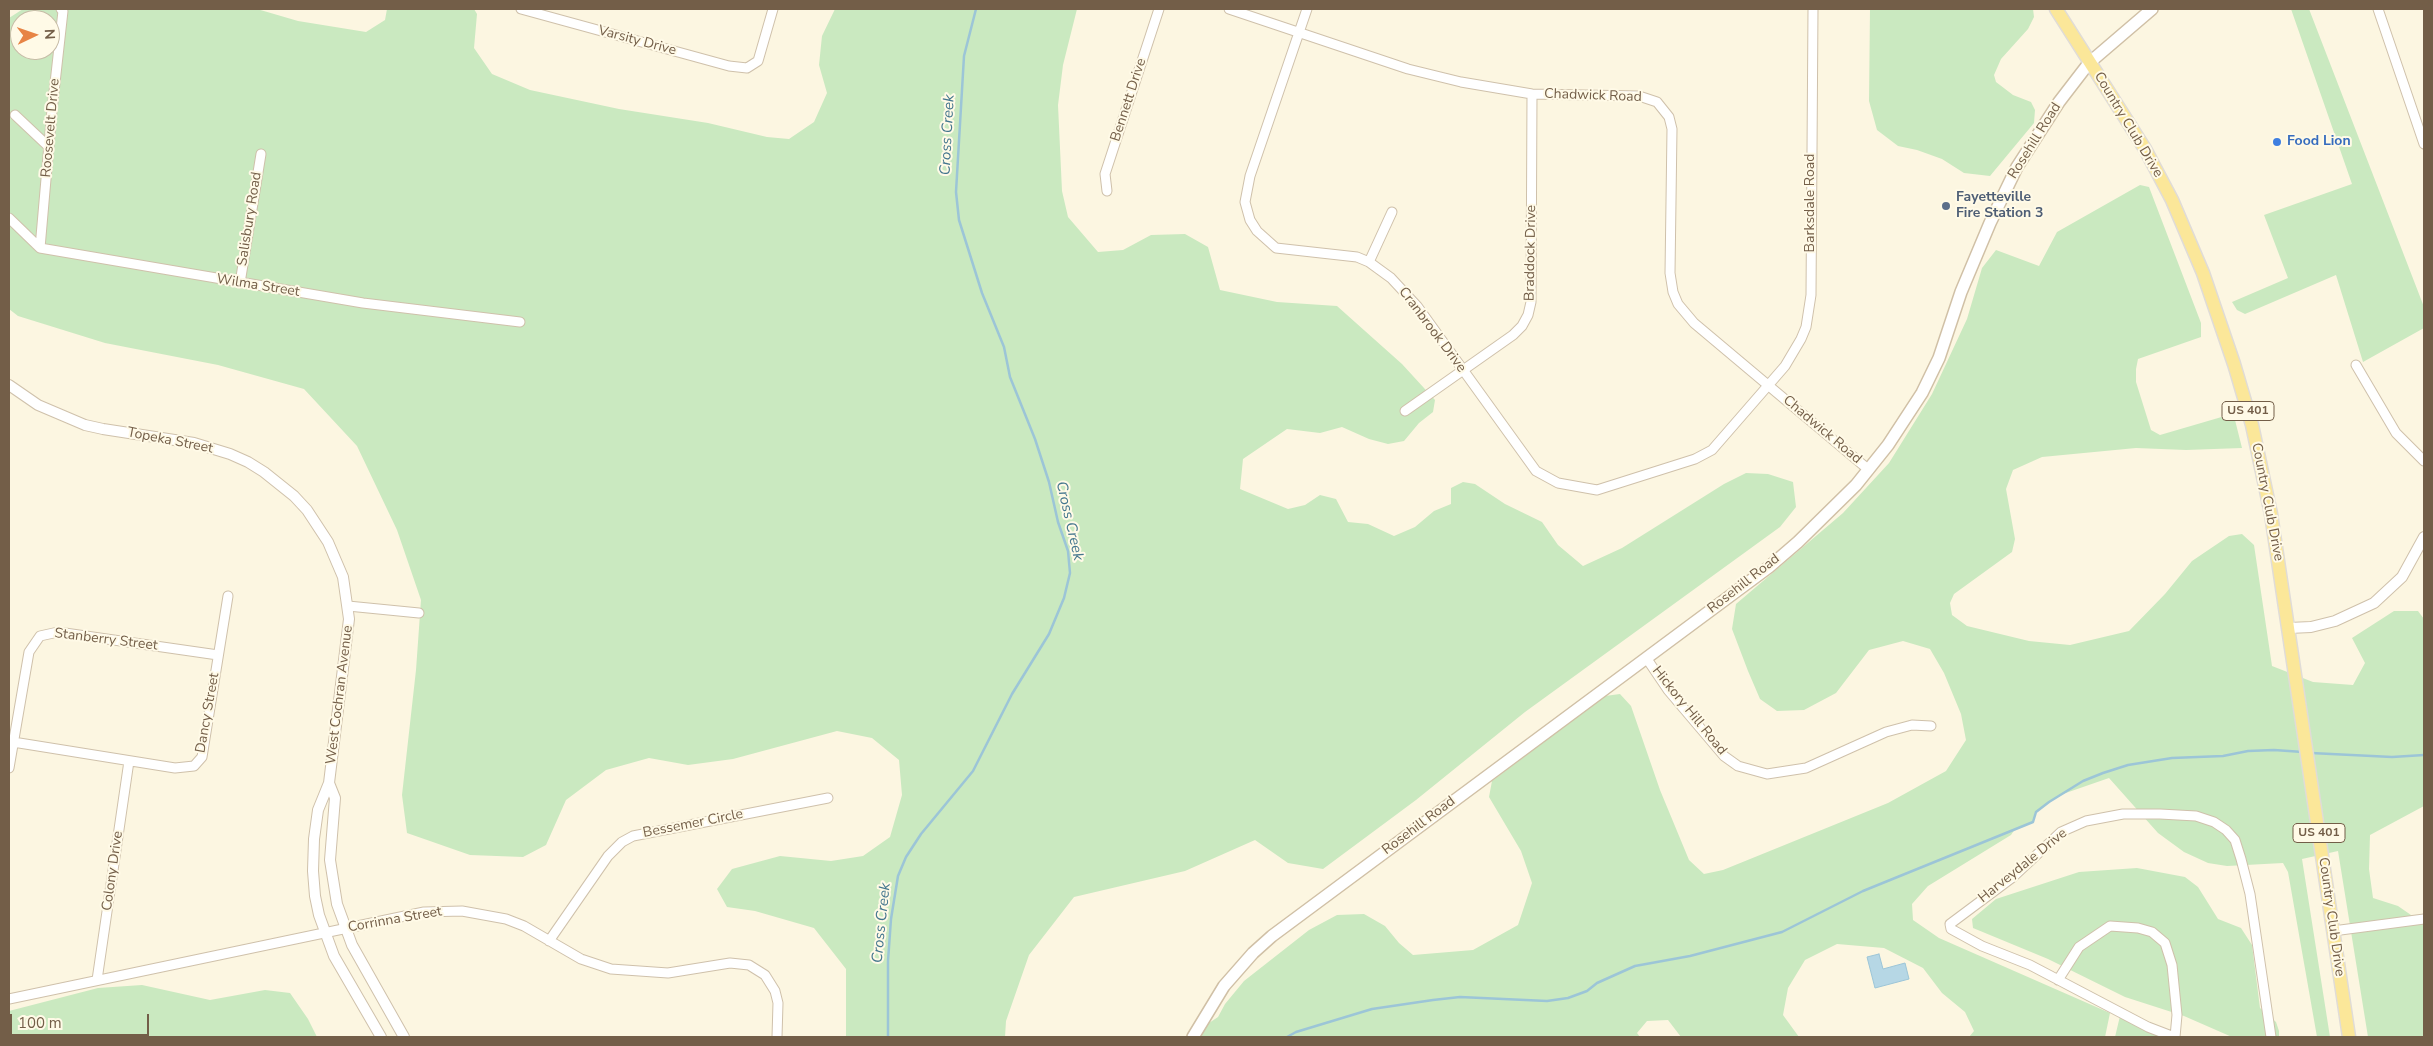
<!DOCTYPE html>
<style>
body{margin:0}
#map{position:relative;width:2433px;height:1046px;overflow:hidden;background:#fcf6e1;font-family:"Nunito Sans",sans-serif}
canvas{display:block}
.frame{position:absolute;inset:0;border:10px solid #735e48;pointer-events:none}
.north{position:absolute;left:10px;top:10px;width:50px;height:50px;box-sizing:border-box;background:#fffae7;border:1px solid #c7bca7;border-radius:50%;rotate:87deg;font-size:14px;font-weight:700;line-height:20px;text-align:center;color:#735e48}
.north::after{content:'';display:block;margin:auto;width:18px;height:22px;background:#e78445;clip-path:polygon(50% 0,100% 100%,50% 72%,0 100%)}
.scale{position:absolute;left:10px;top:1014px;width:139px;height:22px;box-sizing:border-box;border:2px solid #735e48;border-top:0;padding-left:6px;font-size:15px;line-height:18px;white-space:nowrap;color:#735e48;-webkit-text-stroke:4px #fffae7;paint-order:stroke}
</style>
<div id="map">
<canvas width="2433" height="1046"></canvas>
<div class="frame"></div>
<div class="north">N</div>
<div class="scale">100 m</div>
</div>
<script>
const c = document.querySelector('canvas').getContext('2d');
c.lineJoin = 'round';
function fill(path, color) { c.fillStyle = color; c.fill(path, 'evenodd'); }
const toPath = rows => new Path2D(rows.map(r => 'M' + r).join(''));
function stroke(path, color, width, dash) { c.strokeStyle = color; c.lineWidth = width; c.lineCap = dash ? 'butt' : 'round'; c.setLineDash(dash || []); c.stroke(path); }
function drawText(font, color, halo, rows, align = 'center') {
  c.font = font + ' "Nunito Sans",sans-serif'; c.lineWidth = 4; c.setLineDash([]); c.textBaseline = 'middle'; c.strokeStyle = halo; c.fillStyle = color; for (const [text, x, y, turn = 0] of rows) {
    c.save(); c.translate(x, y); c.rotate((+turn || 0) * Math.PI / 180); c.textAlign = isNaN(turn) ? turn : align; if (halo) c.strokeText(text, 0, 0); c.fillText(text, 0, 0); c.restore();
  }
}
fill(toPath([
 [23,9,257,9,298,21,366,32,385,20,387,9,474,9,477,14,474,48,492,74,530,90,619,109,708,123,767,137,789,139,814,122,827,93,819,65,822,36,835,9,1077,9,1063,65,1058,105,1062,191,1068,217,1098,252,1123,250,1151,235,1185,234,1208,247,1220,290,1277,302,1337,306,1402,364,1435,400,1433,412,1419,423,1404,441,1388,444,1369,439,1342,427,1320,433,1287,429,1243,459,1240,489,1288,509,1305,505,1320,495,1336,499,1348,522,1368,524,1394,536,1415,527,1434,511,1451,504,1451,488,1463,482,1475,484,1505,504,1542,522,1558,545,1583,566,1622,548,1724,484,1746,473,1768,474,1793,482,1796,507,1780,527,1525,712,1416,800,1323,869,1288,863,1255,840,1185,871,1074,897,1029,955,1006,1021,1005,1037,846,1037,846,969,814,928,755,911,727,907,717,889,732,869,780,856,831,861,863,856,890,837,902,795,899,760,872,738,837,731,733,759,688,765,649,758,606,770,566,800,546,845,523,857,470,855,407,833,402,795,416,670,421,600,397,530,357,446,304,389,218,365,105,343,18,316,9,309,9,18],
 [20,20,50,20,50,50,20,50],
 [1870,9,2033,9,2034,17,2028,29,2001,59,1994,75,1996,82,2013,95,2031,102,2035,110,2034,123,1990,176,1964,173,1942,159,1917,150,1898,146,1877,130,1869,101],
 [2291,9,2309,9,2424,307,2424,328,2363,362,2336,275,2245,314,2237,310,2232,302,2288,278,2264,215,2352,184],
 [2140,185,2149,187,2201,323,2201,337,2138,359,2136,369,2136,382,2151,430,2160,435,2225,416,2234,416,2242,448,2186,450,2136,448,2042,457,2013,470,2006,489,2015,539,2012,552,1954,594,1950,603,1952,615,1967,626,2029,641,2070,645,2129,631,2165,594,2192,561,2229,536,2242,534,2254,545,2272,666,2313,682,2353,685,2365,663,2352,638,2394,611,2418,611,2424,619,2424,806,2370,835,2369,869,2373,898,2398,906,2424,924,2424,1037,2368,1037,2338,851,2302,859,2330,1037,2317,1037,2288,872,2283,863,2227,866,2208,863,2184,852,2158,833,2109,778,2060,795,2049,802,2036,812,2033,822,2015,829,2011,835,1928,886,1912,904,1913,920,1939,938,2110,1013,2105,1037,1969,1037,1974,1031,1965,1012,1942,993,1923,968,1884,948,1837,944,1805,960,1788,988,1783,1015,1799,1037,1681,1037,1668,1020,1647,1021,1637,1033,1640,1037,1188,1037,1218,1017,1225,1004,1244,981,1309,930,1337,915,1364,914,1385,926,1399,943,1413,955,1473,950,1518,925,1532,883,1521,851,1489,797,1492,781,1605,696,1620,694,1631,706,1660,790,1689,860,1704,874,1723,870,1888,803,1946,771,1966,740,1961,714,1944,673,1930,649,1903,641,1869,650,1836,693,1804,710,1777,711,1760,699,1748,671,1732,629,1736,604,1843,513,1889,463,1932,394,1967,319,1982,268,1996,250,2039,266,2057,232],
 [2137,868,2185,877,2198,887,2218,919,2241,928,2252,945,2260,1008,2276,1022,2279,1031,2279,1037,2232,1037,2184,1016,2125,997,2048,959,1973,928,1972,919,1996,899,2079,872],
 [142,985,210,1000,265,990,290,993,308,1019,317,1037,9,1037,9,1011,98,988],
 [2120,1016,2160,1037,2115,1037]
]), '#cae9c0');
const water = toPath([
 [1879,954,1883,969,1905,963,1909,979,1875,988,1867,957,1879,954]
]);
fill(water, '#b6d7e5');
stroke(water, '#9cc5d7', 1);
stroke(toPath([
 [2311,753,2392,757,2424,755],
 [888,1037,888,961,891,919,898,876,906,857,921,834,973,771,1012,694,1049,634,1064,598,1070,573,1068,551,1058,522,1049,482,1035,439,1010,377,1004,347,982,293,959,220,956,192,964,56,976,9],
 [1287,1037,1296,1032,1372,1009,1433,1000,1460,997,1547,1001,1568,998,1587,991,1597,983,1635,966,1690,956,1782,932,1863,891,2033,822,2036,812,2049,802,2083,781,2103,773,2128,765,2172,758,2223,756,2248,751,2274,750,2303,752]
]), '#9cc5d7', 2.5);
const minor = toPath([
 [521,9,729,66,747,68,758,61,773,9],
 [1229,9,1408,69,1461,82,1532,94,1639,96,1657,102,1669,117,1672,129,1670,273,1673,292,1678,304,1694,323,1869,470],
 [1307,9,1250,176,1245,202,1250,220,1257,231,1276,248,1357,257,1369,262,1391,278,1417,306,1536,471,1558,483,1597,490,1695,459,1712,450,1785,366,1801,339,1806,327,1811,295,1813,9],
 [2378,9,2424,144],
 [15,115,49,147],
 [1107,191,1105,174,1159,9],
 [9,218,40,248,363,303,520,322],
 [40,248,52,110,63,11,61,9],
 [1369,262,1392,212],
 [240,283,261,154],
 [2356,365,2396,433,2424,461],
 [1405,411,1513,335,1522,326,1528,315,1531,302,1532,94],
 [348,606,419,613],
 [1647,659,1668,690,1724,756,1738,766,1767,774,1806,768,1886,732,1912,725,1931,726],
 [13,742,175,768,194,766,202,757,228,596],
 [9,768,29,652,40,636,58,632,218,655],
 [2333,931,2424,919],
 [549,941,608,856,622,842,633,836,828,798],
 [97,980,129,761],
 [2058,980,2079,947,2110,926,2138,928,2152,932,2165,943,2172,965,2177,1015,2175,1037],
 [9,999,424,912,462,911,506,919,524,926,581,959,611,969,668,973,730,963,749,965,765,975,775,991,778,1003,777,1037],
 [2174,1037,2148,1027,2030,965,1982,946,1951,929,1950,924,2013,877,2061,832,2086,821,2123,814,2160,814,2196,816,2214,822,2226,830,2235,840,2241,859,2250,894,2271,1037]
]);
const tertiary = toPath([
 [9,385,38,405,85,425,103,429,194,443,230,454,248,462,264,472,294,496,307,510,328,542,343,577,349,619,329,783,318,810,314,839,313,871,315,896,319,915,334,956,381,1037],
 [2289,628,2311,627,2335,621,2374,603,2402,577,2424,537],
 [329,783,335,798,330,860,337,904,352,945,404,1037]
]);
const secondary = toPath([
 [1193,1037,1224,986,1253,953,1272,936,1769,567,1798,542,1856,485,1888,445,1922,393,1939,358,1961,292,1990,223,2017,167,2059,102,2089,63,2152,9]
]);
const primary = toPath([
 [2056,9,2145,149,2172,200,2203,273,2234,364,2252,425,2271,514,2349,1037]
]);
stroke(minor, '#cfc1ab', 11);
stroke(tertiary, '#cfc1ab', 12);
stroke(secondary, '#d0c0a6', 14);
stroke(primary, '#e0dcd7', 15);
stroke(minor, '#fff', 9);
stroke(tertiary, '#fff', 10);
stroke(secondary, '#fff', 11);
stroke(primary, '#fbe799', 12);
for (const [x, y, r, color] of [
 [2277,142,5,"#3f7fe0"],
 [1946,206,5,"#5c6f8a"]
]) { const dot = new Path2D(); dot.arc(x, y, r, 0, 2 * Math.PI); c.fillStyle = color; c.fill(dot); stroke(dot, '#fffae7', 2); }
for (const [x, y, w] of [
 [2248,411,52],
 [2319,833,52]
]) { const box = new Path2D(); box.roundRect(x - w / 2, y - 9.5, w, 19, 4); c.fillStyle = '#fffae7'; c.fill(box); stroke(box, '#735e48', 1); }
drawText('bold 12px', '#735e48', null, [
 ["US 401",2248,411],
 ["US 401",2319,833]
]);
drawText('14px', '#735e48', '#fffae7', [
 ["Varsity Drive",637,41,15],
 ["Chadwick Road",1593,96,2],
 ["Bennett Drive",1129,100,-72],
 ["Country Club Drive",2128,125,59],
 ["Roosevelt Drive",51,128,-85],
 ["Rosehill Road",2035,141,-58],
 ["Barksdale Road",1811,203,-90],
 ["Salisbury Road",250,219,-81],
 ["Braddock Drive",1531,253,-89],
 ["Wilma Street",258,286,9],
 ["Cranbrook Drive",1432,330,53],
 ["Chadwick Road",1822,430,40],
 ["Topeka Street",170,441,11],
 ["Country Club Drive",2267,502,79],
 ["Rosehill Road",1744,584,-38],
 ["Stanberry Street",106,640,7],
 ["West Cochran Avenue",340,695,-83],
 ["Hickory Hill Road",1689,711,51],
 ["Dancy Street",208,713,-80],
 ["Bessemer Circle",693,824,-11],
 ["Rosehill Road",1419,826,-37],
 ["Harveydale Drive",2023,866,-39],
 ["Colony Drive",113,871,-82],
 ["Country Club Drive",2331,917,82],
 ["Corrinna Street",395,920,-10]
]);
drawText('bold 14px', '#366cbe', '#fffae7', [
 ["Food Lion",2287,142]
], 'left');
drawText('bold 14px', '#4e5e75', '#fffae7', [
 ["Fayetteville",1956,198],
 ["Fire Station 3",1956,214]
], 'left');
drawText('italic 15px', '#44768e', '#fffae7', [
 ["Cross Creek",948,135,-87],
 ["Cross Creek",1069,521,77],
 ["Cross Creek",882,923,-84]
]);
</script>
